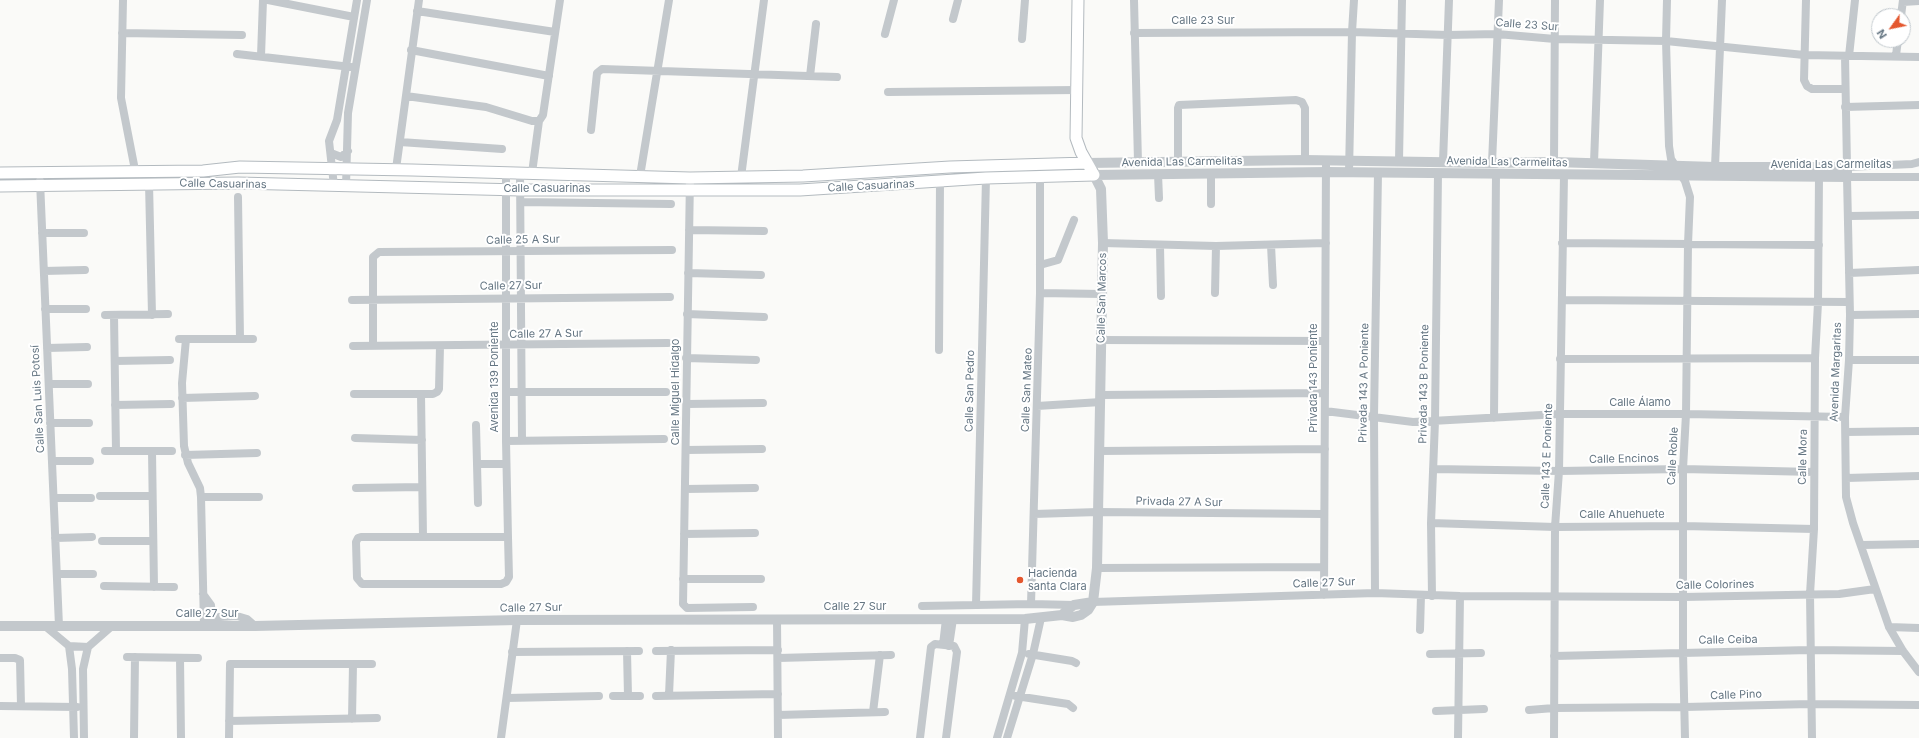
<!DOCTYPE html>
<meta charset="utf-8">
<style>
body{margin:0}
#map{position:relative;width:1919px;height:738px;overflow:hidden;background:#fafaf8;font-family:Inter,sans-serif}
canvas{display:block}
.north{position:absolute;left:1871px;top:8px;width:40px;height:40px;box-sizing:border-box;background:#fff;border:1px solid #c1c8cd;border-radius:50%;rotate:237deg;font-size:11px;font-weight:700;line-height:16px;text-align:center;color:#657683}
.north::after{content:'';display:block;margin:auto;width:14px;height:18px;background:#e4572e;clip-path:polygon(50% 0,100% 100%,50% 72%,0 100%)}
</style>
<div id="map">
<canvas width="1919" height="738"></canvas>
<div class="north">N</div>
</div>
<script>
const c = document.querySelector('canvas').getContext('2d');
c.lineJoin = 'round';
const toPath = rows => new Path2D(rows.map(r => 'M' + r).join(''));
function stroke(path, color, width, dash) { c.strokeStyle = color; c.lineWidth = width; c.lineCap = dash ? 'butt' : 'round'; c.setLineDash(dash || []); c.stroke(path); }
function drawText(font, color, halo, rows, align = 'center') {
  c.font = font + ' Inter,sans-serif'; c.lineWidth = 4; c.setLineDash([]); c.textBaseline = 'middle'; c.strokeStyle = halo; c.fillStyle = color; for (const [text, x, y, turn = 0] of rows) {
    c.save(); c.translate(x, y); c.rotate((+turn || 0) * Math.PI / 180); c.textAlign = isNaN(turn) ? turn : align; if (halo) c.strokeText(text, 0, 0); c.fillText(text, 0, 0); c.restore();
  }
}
const secondary = toPath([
 [0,173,203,171,240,167,412,170,690,178,803,176,950,167,1087,163],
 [0,186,238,183,520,190,800,190,986,178,1094,175,1081,152,1076,138,1078,0]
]);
stroke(secondary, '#b3babf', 13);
stroke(toPath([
 [123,0,121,98,135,170],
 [268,0,354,17],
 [1134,0,1138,162],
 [1667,0,1666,41,1669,146,1671,159,1685,181,1690,197,1688,244,1686,414,1683,469,1683,652,1685,738],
 [1806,0,1804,80,1807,86,1812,89,1845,89],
 [1903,2,1919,1],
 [417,11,555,32],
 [1901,16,1903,0],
 [953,19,958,0],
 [122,33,242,35],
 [1134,33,1352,32,1448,35,1497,34,1555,39,1666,41,1804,55,1919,57],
 [885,34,894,0],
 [1022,39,1025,0],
 [411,50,549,76],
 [237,54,351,67],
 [1896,55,1898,40],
 [261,56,263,0],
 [1845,56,1847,167,1912,164,1919,162],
 [1849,56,1855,0],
 [810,76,816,24],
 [888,92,1076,90],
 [406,96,486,107,532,121,539,121],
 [1845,107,1919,105],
 [591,130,597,73,602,69,837,77],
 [400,142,502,149],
 [331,153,341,157,348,151],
 [1399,161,1402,0],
 [1178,162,1178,108,1179,105,1296,100,1302,102,1305,108,1305,160],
 [1443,162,1449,0],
 [1554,162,1555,0],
 [1492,163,1499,0],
 [1594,163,1600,0],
 [1715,167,1722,0],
 [396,169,419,0],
 [506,172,506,441,508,537,509,577,506,582,501,584,362,584,357,578,356,542,358,538,361,537,508,537],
 [1349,172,1352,32,1354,0],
 [520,173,522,441],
 [532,173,539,121,543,115,560,0],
 [1211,173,1211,204],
 [1158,174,1159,198],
 [640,176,669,0],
 [741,177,764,0],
 [1919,177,1847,177,1850,315,1849,360,1845,417,1846,497,1853,523,1889,627,1903,651,1919,672],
 [690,178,683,604,687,608,753,607],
 [40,181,59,626],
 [149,183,152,315],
 [334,186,329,141,337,120,357,0],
 [346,186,348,113,367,0],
 [238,197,240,339],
 [521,202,671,204],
 [1849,216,1919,215],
 [689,230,764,231],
 [42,233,84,233],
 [1103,243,1216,246,1326,243],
 [1562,243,1819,245],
 [1271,245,1273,285],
 [1160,246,1161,296],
 [1040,265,1058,260,1074,220],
 [44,271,85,270],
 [688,273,761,275],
 [1849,273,1919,270],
 [1040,293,1102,294],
 [1215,293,1216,246],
 [352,300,670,297],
 [1563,300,1849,302],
 [45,309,86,309],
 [687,314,764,317],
 [105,315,168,314],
 [114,315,116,451],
 [1850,315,1919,314],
 [179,339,253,339],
 [186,339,182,383,184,446,188,463,200,488,201,497,204,626],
 [1101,340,1325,341],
 [353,346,668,343],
 [373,346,373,257,379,252,672,250],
 [47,348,87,347],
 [939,350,940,182],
 [686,358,756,360],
 [1560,359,1815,358],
 [1849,360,1919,360],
 [115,361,170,360],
 [49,384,88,384],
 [506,392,666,392],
 [354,394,433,394,437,392,439,389,440,346],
 [421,394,423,537],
 [1101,395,1325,393],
 [182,398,255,396],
 [687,404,763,403],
 [115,405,171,404],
 [1037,406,1101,402],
 [1325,411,1413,422,1560,414,1686,414,1845,417],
 [1494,418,1496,174],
 [50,423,89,423],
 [476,425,478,503],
 [1846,432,1919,431],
 [355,438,422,440],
 [506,441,664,439],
 [686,450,762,449],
 [105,451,172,451],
 [152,451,154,587],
 [1100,451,1325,449],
 [185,455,257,453],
 [52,461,90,461],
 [477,464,506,464],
 [1433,469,1559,471,1683,469,1814,472],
 [1846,478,1919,476],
 [356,488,422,487],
 [685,489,755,488],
 [100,496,152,496],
 [201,497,259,497],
 [54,498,91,498],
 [1034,514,1098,512,1324,514],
 [1431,523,1555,527,1683,526,1814,529],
 [684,534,755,533],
 [55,538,92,537],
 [102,541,153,541],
 [1862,545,1919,544],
 [1097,568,1324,567],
 [57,574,93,574],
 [683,579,761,579],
 [104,586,174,587],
 [1375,593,1374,416,1378,173],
 [203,594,211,605,212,621],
 [1324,595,1326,161],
 [1432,596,1431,523,1435,421,1438,173],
 [1093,602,1375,593,1460,596,1684,597,1839,594,1875,589],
 [1031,604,1040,293,1040,177],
 [976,605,986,178],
 [922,606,1031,604,1074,605],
 [204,618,237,616,247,619,255,626],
 [777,619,778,738],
 [45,626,69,646,88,647,112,626],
 [1889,627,1919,628],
 [1420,630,1421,595],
 [943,645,946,619],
 [69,646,72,669,74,738],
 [949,646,953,619],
 [627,651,628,696],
 [656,651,778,650],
 [512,652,639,651],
 [1029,654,1072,661,1076,663],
 [1430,654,1481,653],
 [1554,656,1810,650,1903,651],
 [127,657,198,658],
 [0,658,15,658,20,660,21,706],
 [180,658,181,738],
 [778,658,891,655],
 [669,695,671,650],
 [613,696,640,696],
 [656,696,778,694],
 [1016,696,1068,704,1073,708],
 [507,698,599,696],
 [0,706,77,707],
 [1529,710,1554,708,1685,707,1810,704,1919,705],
 [1436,711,1484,709],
 [873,712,880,655],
 [778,715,885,712],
 [352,719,353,664],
 [229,721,377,718],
 [84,738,83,669,88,647],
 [134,738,135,657],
 [229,738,230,664,372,664],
 [501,738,517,620],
 [920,738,931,647,935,644,954,646,957,652,946,738],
 [997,738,1022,653,1025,619],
 [1007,738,1033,654,1041,618],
 [1458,738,1460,596],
 [1554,738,1555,527,1559,471,1564,175],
 [1812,738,1810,594,1814,529,1815,358,1818,303,1819,176]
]), '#c3c8cc', 8);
stroke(toPath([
 [1087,163,1305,160,1492,163,1554,162,1715,167,1847,167,1847,177,1327,172,1094,175],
 [1062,615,1067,610,1074,605,1093,602],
 [0,626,255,626,517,620,1025,619,1062,615,1073,617,1081,615,1088,610,1093,602,1097,568,1103,243,1101,189,1094,175]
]), '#c3c8cc', 10);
stroke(secondary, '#fff', 11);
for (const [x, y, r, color] of [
 [1020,580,4,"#e4572e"]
]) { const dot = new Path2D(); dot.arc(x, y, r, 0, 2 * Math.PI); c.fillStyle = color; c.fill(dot); stroke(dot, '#fff', 1.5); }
drawText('11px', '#657683', '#fff', [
 ["Calle 23 Sur",1203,21],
 ["Calle 23 Sur",1527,25,4],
 ["Avenida Las Carmelitas",1182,162,-1],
 ["Avenida Las Carmelitas",1507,162,1],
 ["Avenida Las Carmelitas",1831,165],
 ["Calle Casuarinas",223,184,1],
 ["Calle Casuarinas",871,186,-3],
 ["Calle Casuarinas",547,189],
 ["Calle 25 A Sur",523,240,-1],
 ["Calle 27 Sur",511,286,-1],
 ["Calle San Marcos",1102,298,-89],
 ["Calle 27 A Sur",546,334,-1],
 ["Avenida Margaritas",1836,372,-88],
 ["Avenida 139 Poniente",495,377,-90],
 ["Privada 143 Poniente",1314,378,-90],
 ["Privada 143 A Poniente",1364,383,-89],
 ["Privada 143 B Poniente",1424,384,-89],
 ["Calle San Mateo",1027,390,-88],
 ["Calle San Pedro",970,391,-89],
 ["Calle Miguel Hidalgo",676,392,-90],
 ["Calle San Luis Potosí",38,399,-93],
 ["Calle Álamo",1640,403],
 ["Calle 143 E Poniente",1547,456,-88],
 ["Calle Roble",1673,456,-87],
 ["Calle Mora",1803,457,-89],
 ["Calle Encinos",1624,459,-1],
 ["Privada 27 A Sur",1179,502,1],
 ["Calle Ahuehuete",1622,515],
 ["Calle 27 Sur",1324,583,-2],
 ["Calle Colorines",1715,585,-1],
 ["Calle 27 Sur",855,607],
 ["Calle 27 Sur",531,608,-1],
 ["Calle 27 Sur",207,614],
 ["Calle Ceiba",1728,640,-1],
 ["Calle Pino",1736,695,-2]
]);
drawText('11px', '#657683', '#fff', [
 ["Hacienda",1028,574],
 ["santa Clara",1028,587]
], 'left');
</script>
